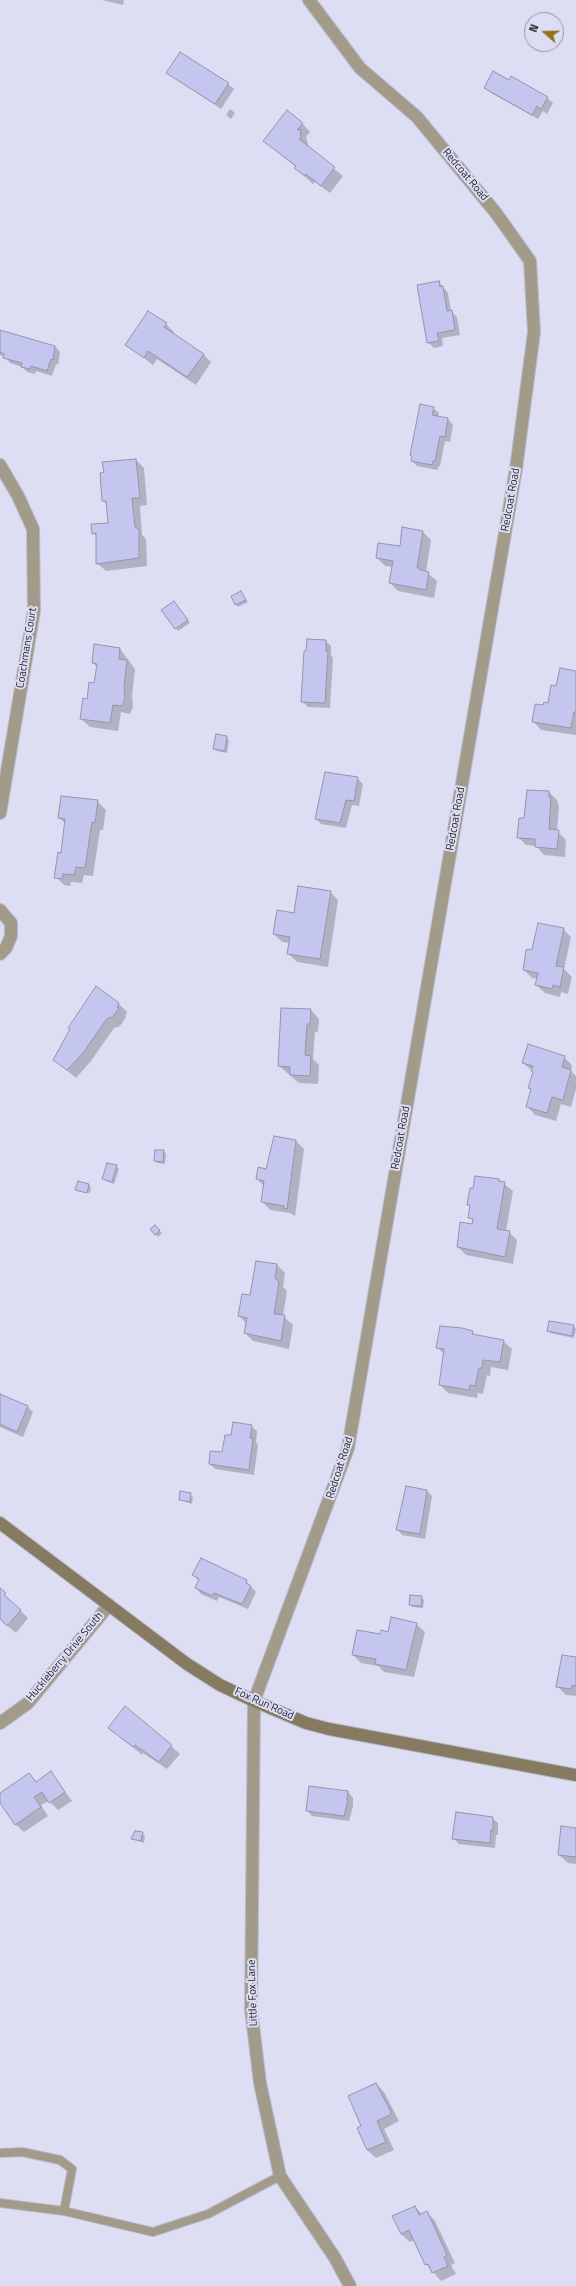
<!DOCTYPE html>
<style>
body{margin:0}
#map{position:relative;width:576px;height:2286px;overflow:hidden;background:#dddef4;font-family:"Titillium Web",sans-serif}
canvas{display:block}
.north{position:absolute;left:524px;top:12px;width:40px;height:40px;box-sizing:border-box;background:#dddef4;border:1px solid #9394a4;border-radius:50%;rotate:290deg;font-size:11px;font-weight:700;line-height:16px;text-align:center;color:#24252d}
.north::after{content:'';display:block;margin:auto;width:14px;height:18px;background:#94721a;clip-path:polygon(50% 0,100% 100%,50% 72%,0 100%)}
</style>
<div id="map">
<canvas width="576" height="2286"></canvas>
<div class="north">N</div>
</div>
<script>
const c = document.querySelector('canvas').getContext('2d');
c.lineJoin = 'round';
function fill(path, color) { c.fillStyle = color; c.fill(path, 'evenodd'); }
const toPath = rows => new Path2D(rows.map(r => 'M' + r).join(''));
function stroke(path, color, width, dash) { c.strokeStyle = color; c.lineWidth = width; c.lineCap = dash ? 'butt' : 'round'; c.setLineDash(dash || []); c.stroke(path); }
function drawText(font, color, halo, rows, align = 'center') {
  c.font = font + ' "Titillium Web",sans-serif'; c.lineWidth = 4; c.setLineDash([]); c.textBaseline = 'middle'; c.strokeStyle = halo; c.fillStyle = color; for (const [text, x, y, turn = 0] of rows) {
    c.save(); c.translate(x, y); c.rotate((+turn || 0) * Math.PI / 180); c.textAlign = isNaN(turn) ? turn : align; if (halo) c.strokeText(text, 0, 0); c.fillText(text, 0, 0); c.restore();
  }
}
fill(toPath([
 [102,0,124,0,123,5],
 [168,73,228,84,234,89,221,109],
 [510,81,547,98,553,103,547,114,543,111,538,119,491,93,485,88],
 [230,109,235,113,231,119,226,115],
 [302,123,310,132,306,137,309,147,307,147,343,176,330,193,315,182,313,184,304,176,296,167,265,141],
 [439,282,448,293,451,311,457,317,460,335,442,338,443,346,434,348,428,342],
 [166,324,174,332,173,334,203,354,211,362,196,385,157,359,153,365,127,345],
 [0,333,55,346,60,352,58,365,56,364,52,376,36,371,35,374,27,372,22,367,10,363,5,357,0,355],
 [433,408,439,413,438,417,448,419,453,425,450,442,445,441,440,466,439,466,437,470,417,466,412,461],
 [136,460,144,468,147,505,140,506,142,535,146,539,147,566,106,571,97,563,97,537,93,533,109,524,108,505,103,501],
 [423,532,431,540,426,572,437,581,434,598,398,591,390,583,393,567,385,566,377,558,401,547],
 [241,592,248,602,238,607,236,604],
 [174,602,190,623,178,631,176,628],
 [326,641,331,646,331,655,333,658,330,708,308,707,303,702],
 [95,645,120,649,135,669,132,696,133,707,130,714,121,712,118,731,90,727,81,719,95,684,97,667,93,663],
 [576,673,576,735,541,730,533,721,544,706,549,704,557,688],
 [226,737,229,740,227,753,217,751,214,749],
 [357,778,363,784,359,806,352,805,346,828,321,824,316,819],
 [528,791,549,792,557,800,559,806,557,831,566,840,565,857,544,855,536,846,526,845,518,837,525,819],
 [97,801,106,810,103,830,100,830,93,876,84,875,82,883,71,882,70,886,64,885,56,877,62,854,66,824,59,818],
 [330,892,338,900,328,967,297,962,288,953,290,943,282,942,274,934,295,914],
 [563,929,571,937,564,969,572,977,568,994,561,992,560,997,545,993,536,985,538,979,532,978,524,970,533,950],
 [96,988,119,1004,127,1012,125,1016,126,1017,120,1026,114,1028,91,1061,76,1078,54,1060],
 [311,1010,319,1019,318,1032,315,1032,313,1059,319,1065,318,1084,299,1083,279,1066],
 [564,1057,572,1065,571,1071,576,1076,576,1089,571,1107,561,1104,556,1121,535,1115,527,1106,532,1091,529,1088,534,1072,523,1063],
 [296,1141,304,1149,295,1216,290,1213,270,1210,262,1201,264,1186,257,1179],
 [164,1151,166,1154,165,1164,157,1163,155,1160],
 [116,1166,119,1169,114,1184,106,1181,103,1179],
 [499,1180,513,1191,506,1231,509,1232,517,1240,513,1264,466,1255,458,1247,472,1225,473,1221,469,1217,471,1207,468,1204],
 [79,1182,89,1185,91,1187,90,1193,78,1191,76,1190],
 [155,1226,162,1233,158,1237,151,1229],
 [257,1262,277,1265,285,1273,283,1287,287,1291,283,1316,293,1325,289,1349,253,1341,245,1333,247,1324,239,1316,251,1297],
 [574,1326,576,1329,574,1338,550,1333,548,1330],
 [472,1332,476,1336,503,1341,512,1349,508,1370,491,1367,490,1376,487,1375,483,1394,478,1393,477,1398,448,1393,440,1385,444,1354,437,1347],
 [0,1395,28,1407,33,1412,23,1437,0,1427],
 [251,1426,257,1431,256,1442,258,1445,254,1475,215,1469,210,1464,223,1453,232,1437],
 [427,1491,432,1496,425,1539,402,1535,397,1529],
 [181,1492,193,1497,192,1504,180,1500],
 [193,1575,246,1581,256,1592,248,1609,219,1597,217,1601,201,1594,196,1588,199,1581],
 [0,1590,28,1618,16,1633,0,1619],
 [421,1597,424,1600,423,1608,412,1607,410,1604],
 [416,1624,425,1632,414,1677,384,1672,378,1666,361,1663,353,1655,381,1635],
 [576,1658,576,1696,566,1695,557,1686],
 [110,1728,171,1746,180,1754,167,1769,143,1753,142,1755],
 [51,1773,72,1801,58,1810,49,1801,41,1805,48,1816,24,1832,15,1824,0,1801,0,1794,29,1774,37,1782],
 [348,1792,353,1798,353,1806,349,1821,312,1816,307,1810],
 [492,1818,498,1823,498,1835,496,1835,495,1848,459,1844,453,1838],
 [576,1829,576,1864,568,1863,559,1855],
 [142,1833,145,1836,144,1843,132,1839],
 [376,2084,384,2092,399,2121,384,2129,394,2150,376,2158,367,2150,358,2129,363,2126],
 [415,2207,422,2214,427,2212,435,2221,455,2263,451,2265,456,2274,441,2281,426,2264,415,2240,410,2242,401,2234]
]), '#0003');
const building = toPath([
 [180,52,229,83,215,104,166,73,180,52],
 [493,71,509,80,511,76,548,97,541,109,537,106,532,115,484,88,493,71],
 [287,110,303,123,297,130,300,129,301,139,299,139,335,167,321,186,306,174,305,176,294,168,296,166,263,141,287,110],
 [439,281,440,287,443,286,447,311,452,310,455,330,437,333,439,341,427,343,417,285,439,281],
 [148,311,167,323,164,327,204,354,187,377,148,351,144,358,125,345,148,311],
 [0,330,55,346,53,360,51,359,47,371,31,366,30,369,21,367,22,363,3,358,4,354,0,352,0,330],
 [420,404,434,407,432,415,448,418,445,437,440,436,435,461,433,461,432,465,411,461,412,456,410,455,420,404],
 [136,459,140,498,132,498,135,527,139,529,139,558,96,564,96,533,92,534,91,524,108,523,106,501,102,501,100,473,104,472,102,462,136,459],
 [402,527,423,531,417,568,420,568,420,570,429,572,426,590,389,583,393,561,376,558,378,543,400,546,402,527],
 [241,591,246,600,235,605,231,596,241,591],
 [174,601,188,620,175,629,161,610,174,601],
 [307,639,326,640,326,651,328,651,325,703,301,702,304,651,306,651,307,639],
 [94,644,120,648,119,659,127,660,124,687,125,699,122,706,113,705,110,723,80,719,83,698,87,699,89,682,94,683,97,664,92,663,94,644],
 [560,668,576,671,576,712,574,712,571,728,532,722,535,704,543,705,544,702,548,703,551,685,556,686,560,668],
 [216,734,227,736,225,751,213,749,216,734],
 [325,772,358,777,354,801,346,800,340,823,315,819,325,772],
 [527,790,549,791,549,797,551,797,549,829,559,830,557,849,535,847,535,839,517,838,519,818,524,818,527,790],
 [61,796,98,800,95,823,92,822,85,868,76,867,74,875,63,874,62,879,54,878,58,852,61,853,65,819,58,818,61,796],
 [298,886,331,891,320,959,287,954,290,937,273,934,277,910,294,913,298,886],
 [538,923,564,928,556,966,564,967,560,987,553,985,552,989,535,985,538,973,523,970,526,950,532,949,538,923],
 [96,986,119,1003,117,1007,119,1008,112,1018,110,1017,106,1020,83,1053,67,1070,53,1060,70,1029,68,1028,96,986],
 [281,1008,311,1009,310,1024,307,1024,305,1055,311,1056,310,1076,290,1075,290,1067,278,1066,281,1008],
 [528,1044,565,1056,562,1067,571,1070,563,1100,552,1097,547,1113,526,1107,531,1089,528,1088,533,1072,531,1071,533,1066,522,1063,528,1044],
 [274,1136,296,1140,287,1209,284,1208,284,1206,261,1202,264,1181,256,1179,258,1167,266,1169,274,1136],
 [155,1150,164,1150,163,1162,154,1161,155,1150],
 [107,1163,117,1165,112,1182,102,1179,107,1163],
 [475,1176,499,1179,499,1181,505,1182,497,1229,510,1231,505,1257,457,1247,460,1222,472,1224,473,1219,468,1218,470,1205,467,1205,470,1188,473,1188,475,1176],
 [78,1181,89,1184,87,1193,75,1190,78,1181],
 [155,1225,160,1230,155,1235,150,1229,155,1225],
 [256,1261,277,1264,275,1278,279,1282,274,1314,285,1315,281,1341,244,1333,247,1318,238,1316,242,1294,250,1295,256,1261],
 [549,1321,574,1325,572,1336,547,1331,549,1321],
 [440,1326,462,1328,473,1331,472,1334,504,1340,500,1362,483,1360,482,1368,479,1368,475,1386,470,1385,469,1390,439,1385,444,1349,436,1348,440,1326],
 [0,1394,28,1406,17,1432,0,1424,0,1394],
 [233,1422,252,1425,250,1438,253,1438,249,1470,209,1464,210,1451,222,1452,225,1435,231,1435,233,1422],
 [406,1486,427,1490,420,1534,396,1530,406,1486],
 [180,1491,191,1493,190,1502,179,1500,180,1491],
 [201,1558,247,1580,246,1583,251,1586,242,1604,214,1593,212,1596,195,1588,199,1579,192,1575,201,1558],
 [0,1588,6,1593,4,1595,21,1610,7,1626,0,1619,0,1588],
 [410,1595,422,1596,421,1606,409,1605,410,1595],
 [391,1617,417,1623,406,1670,375,1664,376,1659,352,1655,357,1630,380,1634,381,1630,388,1632,391,1617],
 [562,1655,576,1657,576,1686,572,1685,571,1689,556,1687,562,1655],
 [125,1706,172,1745,159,1762,135,1745,133,1747,108,1728,125,1706],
 [51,1771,65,1792,49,1803,42,1792,34,1797,41,1807,15,1825,0,1803,0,1793,29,1773,36,1782,51,1771],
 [309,1786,348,1791,347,1800,348,1800,344,1816,306,1811,309,1786],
 [456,1812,493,1817,493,1830,491,1830,490,1843,452,1839,456,1812],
 [561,1826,576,1828,576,1857,558,1855,561,1826],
 [135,1831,143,1832,141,1841,131,1839,135,1831],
 [376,2083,391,2112,390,2115,377,2121,386,2142,367,2150,357,2128,361,2126,348,2096,376,2083],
 [415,2206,419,2215,427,2211,447,2255,444,2257,448,2266,432,2273,428,2264,425,2265,409,2230,401,2234,392,2216,415,2206]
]);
fill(building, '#c5c6f0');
stroke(building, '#9494a9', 1);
const lane = toPath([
 [0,2153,22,2152,60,2160,72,2169,64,2211],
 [0,2203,64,2211,153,2232,208,2214,280,2176]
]);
const street = toPath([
 [309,0,360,68,417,117,496,213,530,261,534,332,516,469,348,1448,254,1701,251,2009,260,2083,280,2176,335,2258,350,2286],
 [0,465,18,496,33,529,34,611,0,813],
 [0,910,11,923,11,936,6,948,0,954],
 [0,1723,28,1703,109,1605]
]);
const secondary = toPath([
 [0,1523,187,1664,220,1685,254,1701,306,1723,329,1729,576,1775]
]);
stroke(lane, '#b8b9cc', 10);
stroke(street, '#b8b9cc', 14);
stroke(secondary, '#b8b9cc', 14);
stroke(lane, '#a39b8a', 8);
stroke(street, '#a39b8a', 12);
stroke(secondary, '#867a60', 12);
drawText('11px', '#24252d', '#dddef4', [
 ["Redcoat Road",465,175,50],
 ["Redcoat Road",511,500,-80],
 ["Coachmans Court",27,648,-81],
 ["Redcoat Road",456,819,-80],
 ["Redcoat Road",401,1138,-80],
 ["Redcoat Road",340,1468,-72],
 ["Huckleberry Drive South",65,1657,-50],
 ["Fox Run Road",264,1704,24],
 ["Little Fox Lane",253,1993,-92]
]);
</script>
